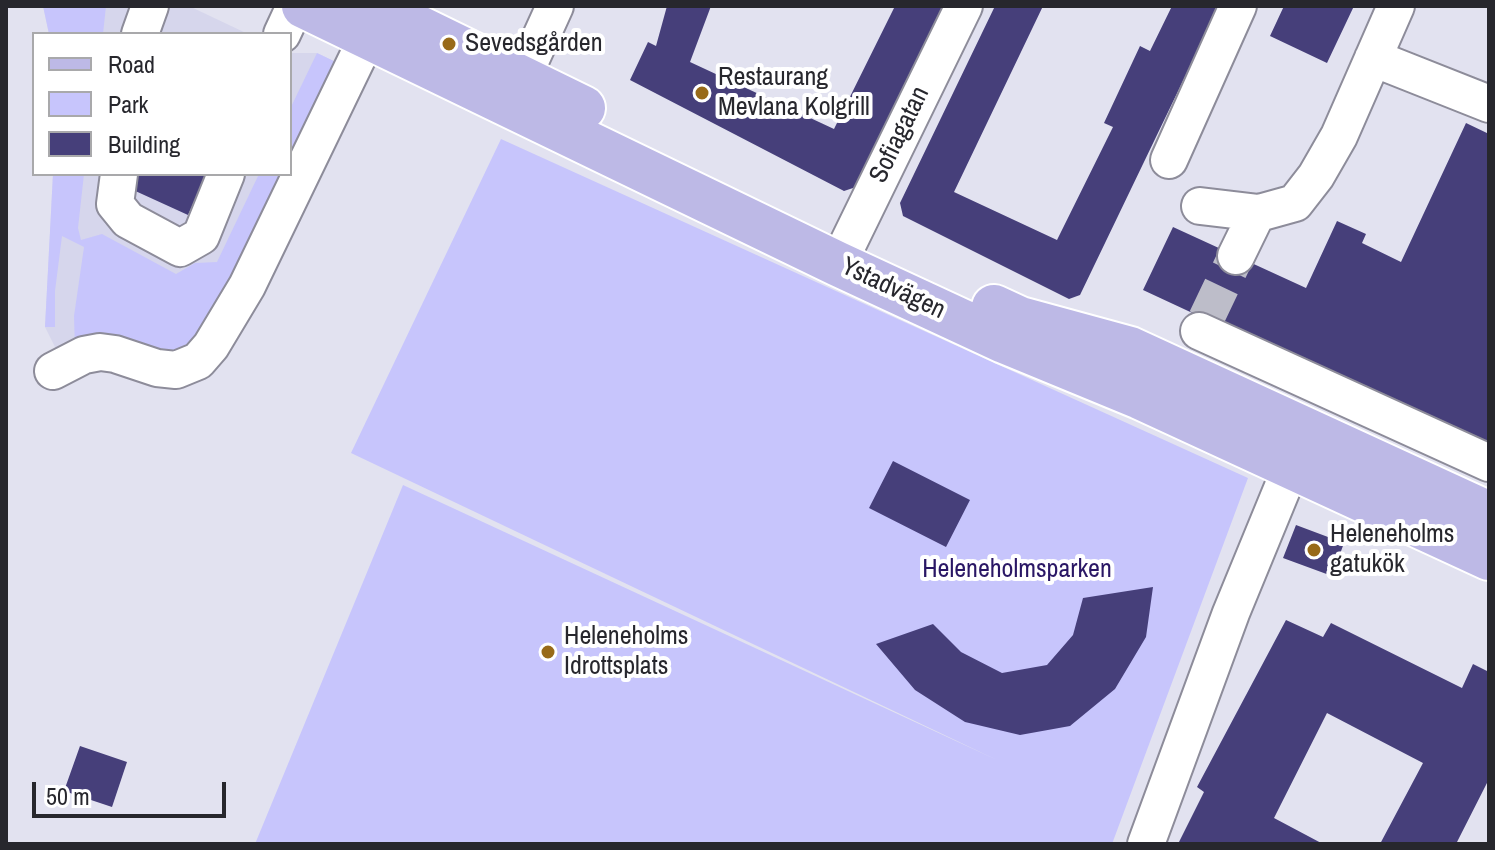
<!DOCTYPE html>
<meta charset="utf-8">
<style>
body{margin:0}
#map{position:relative;width:1495px;height:850px;overflow:hidden;background:#e2e2f0;font-family:"Archivo Narrow",sans-serif}
canvas{display:block}
.frame{position:absolute;inset:0;border:8px solid #27272d;pointer-events:none}
.legend{position:absolute;left:32px;top:32px;width:260px;height:144px;box-sizing:border-box;background:#fff;border:2px solid #a9a9ab;margin:0;padding:10px 14px;list-style:none;font-size:24px;color:#27272d}
.legend li{display:flex;align-items:center;gap:16px;height:40px}
.legend b{width:40px;border:2px solid #a9a9ab}
.scale{position:absolute;left:32px;top:782px;width:194px;height:36px;box-sizing:border-box;border:4px solid #27272d;border-top:0;padding-left:10px;font-size:24px;line-height:28px;white-space:nowrap;color:#27272d;-webkit-text-stroke:6px #fff;paint-order:stroke}
</style>
<div id="map">
<canvas width="1495" height="850"></canvas>
<div class="frame"></div>
<ul class="legend">
<li><b style="height:10px;background:#bdb9e6"></b>Road</li>
<li><b style="height:22px;background:#c7c5fc"></b>Park</li>
<li><b style="height:22px;background:#463f7a"></b>Building</li>
</ul>
<div class="scale">50 m</div>
</div>
<script>
const c = document.querySelector('canvas').getContext('2d');
c.lineJoin = 'round';
function fill(path, color) { c.fillStyle = color; c.fill(path, 'evenodd'); }
const toPath = rows => new Path2D(rows.map(r => 'M' + r).join(''));
function stroke(path, color, width, dash) { c.strokeStyle = color; c.lineWidth = width; c.lineCap = dash ? 'butt' : 'round'; c.setLineDash(dash || []); c.stroke(path); }
function drawText(font, color, halo, rows, align = 'center') {
  c.font = font + ' "Archivo Narrow",sans-serif'; c.lineWidth = 8; c.setLineDash([]); c.textBaseline = 'middle'; c.strokeStyle = halo; c.fillStyle = color; for (const [text, x, y, turn = 0] of rows) {
    c.save(); c.translate(x, y); c.rotate((+turn || 0) * Math.PI / 180); c.textAlign = isNaN(turn) ? turn : align; if (halo) c.strokeText(text, 0, 0); c.fillText(text, 0, 0); c.restore();
  }
}
fill(toPath([
 [43,6,189,6,248,34,49,34],
 [290,53,317,53,340,64,290,167],
 [53,174,287,174,205,343,75,351,55,347,45,327]
]), '#d6d6ec');
fill(toPath([
 [43,6,106,6,103,34,49,34],
 [317,53,340,64,290,167,290,109],
 [501,139,1248,478,1112,844,255,844,403,485,997,760,351,453],
 [53,174,84,174,78,228,81,240,102,234,176,274,195,263,217,262,259,174,287,174,192,359,75,351,74,316,84,247,62,236,55,291,55,327,45,327]
]), '#c7c5fc');
fill(toPath([
 [667,6,711,6,690,62,834,129,895,6,945,6,859,186,844,191,630,80,648,42,656,46],
 [995,6,1043,6,954,192,1057,240,1113,127,1104,123,1140,46,1150,51,1172,6,1219,6,1080,295,1069,299,903,216,900,203],
 [1284,6,1354,6,1327,63,1270,36],
 [1466,123,1489,134,1489,451,1143,290,1173,227,1306,288,1337,221,1366,234,1362,243,1401,262],
 [138,174,207,174,188,215,131,189],
 [893,461,970,500,946,547,869,508],
 [1296,525,1344,543,1332,576,1283,558],
 [1153,587,1146,637,1115,689,1070,726,1020,735,965,722,915,690,876,644,933,624,961,652,1002,673,1047,665,1073,635,1083,598],
 [1286,620,1323,637,1331,623,1462,688,1473,664,1489,672,1489,779,1456,844,1380,844,1423,763,1327,713,1274,818,1323,844,1178,844,1204,792,1197,787],
 [80,746,127,762,112,807,64,791]
]), '#463f7a');
stroke(toPath([
 [1206,319,1236,256]
]), '#bdbdc9', 36, [36, 18]);
const minor = toPath([
 [140,34,150,6],
 [282,34,295,6],
 [1373,58,1489,104],
 [511,103,555,6],
 [1169,160,1238,6],
 [119,174,115,204,128,220,180,248,201,236,226,174],
 [1200,206,1259,213,1295,203,1316,176,1339,136,1396,6],
 [1236,256,1257,213],
 [838,264,964,6],
 [1199,331,1489,463],
 [53,371,84,355,100,352,115,354,157,368,176,370,198,361,211,346,247,286,379,13],
 [1146,844,1231,613,1301,443]
]);
const major = toPath([
 [304,6,838,264,1004,341,1140,397,1489,558],
 [374,6,583,108],
 [994,307,1020,319,1130,349,1489,514]
]);
stroke(minor, '#8d8c9a', 40);
stroke(major, '#fff', 48);
stroke(minor, '#fff', 36);
stroke(major, '#bdb9e6', 44);
for (const [x, y, r, color] of [
 [449,44,8,"#986a19"],
 [702,93,8,"#986a19"],
 [1314,550,8,"#986a19"],
 [548,652,8,"#986a19"]
]) { const dot = new Path2D(); dot.arc(x, y, r, 0, 2 * Math.PI); c.fillStyle = color; c.fill(dot); stroke(dot, '#fff', 3); }
drawText('26px', '#27272d', '#fff', [
 ["Sevedsgården",465,44],
 ["Restaurang",718,78],
 ["Mevlana Kolgrill",718,108],
 ["Heleneholms",1330,535],
 ["gatukök",1330,565],
 ["Heleneholms",564,637],
 ["Idrottsplats",564,667]
], 'left');
drawText('26px', '#27272d', '#fff', [
 ["Sofiagatan",900,135,-64],
 ["Ystadvägen",893,289,25]
]);
drawText('26px', '#2a1765', '#fff', [
 ["Heleneholmsparken",1017,570]
]);
</script>
